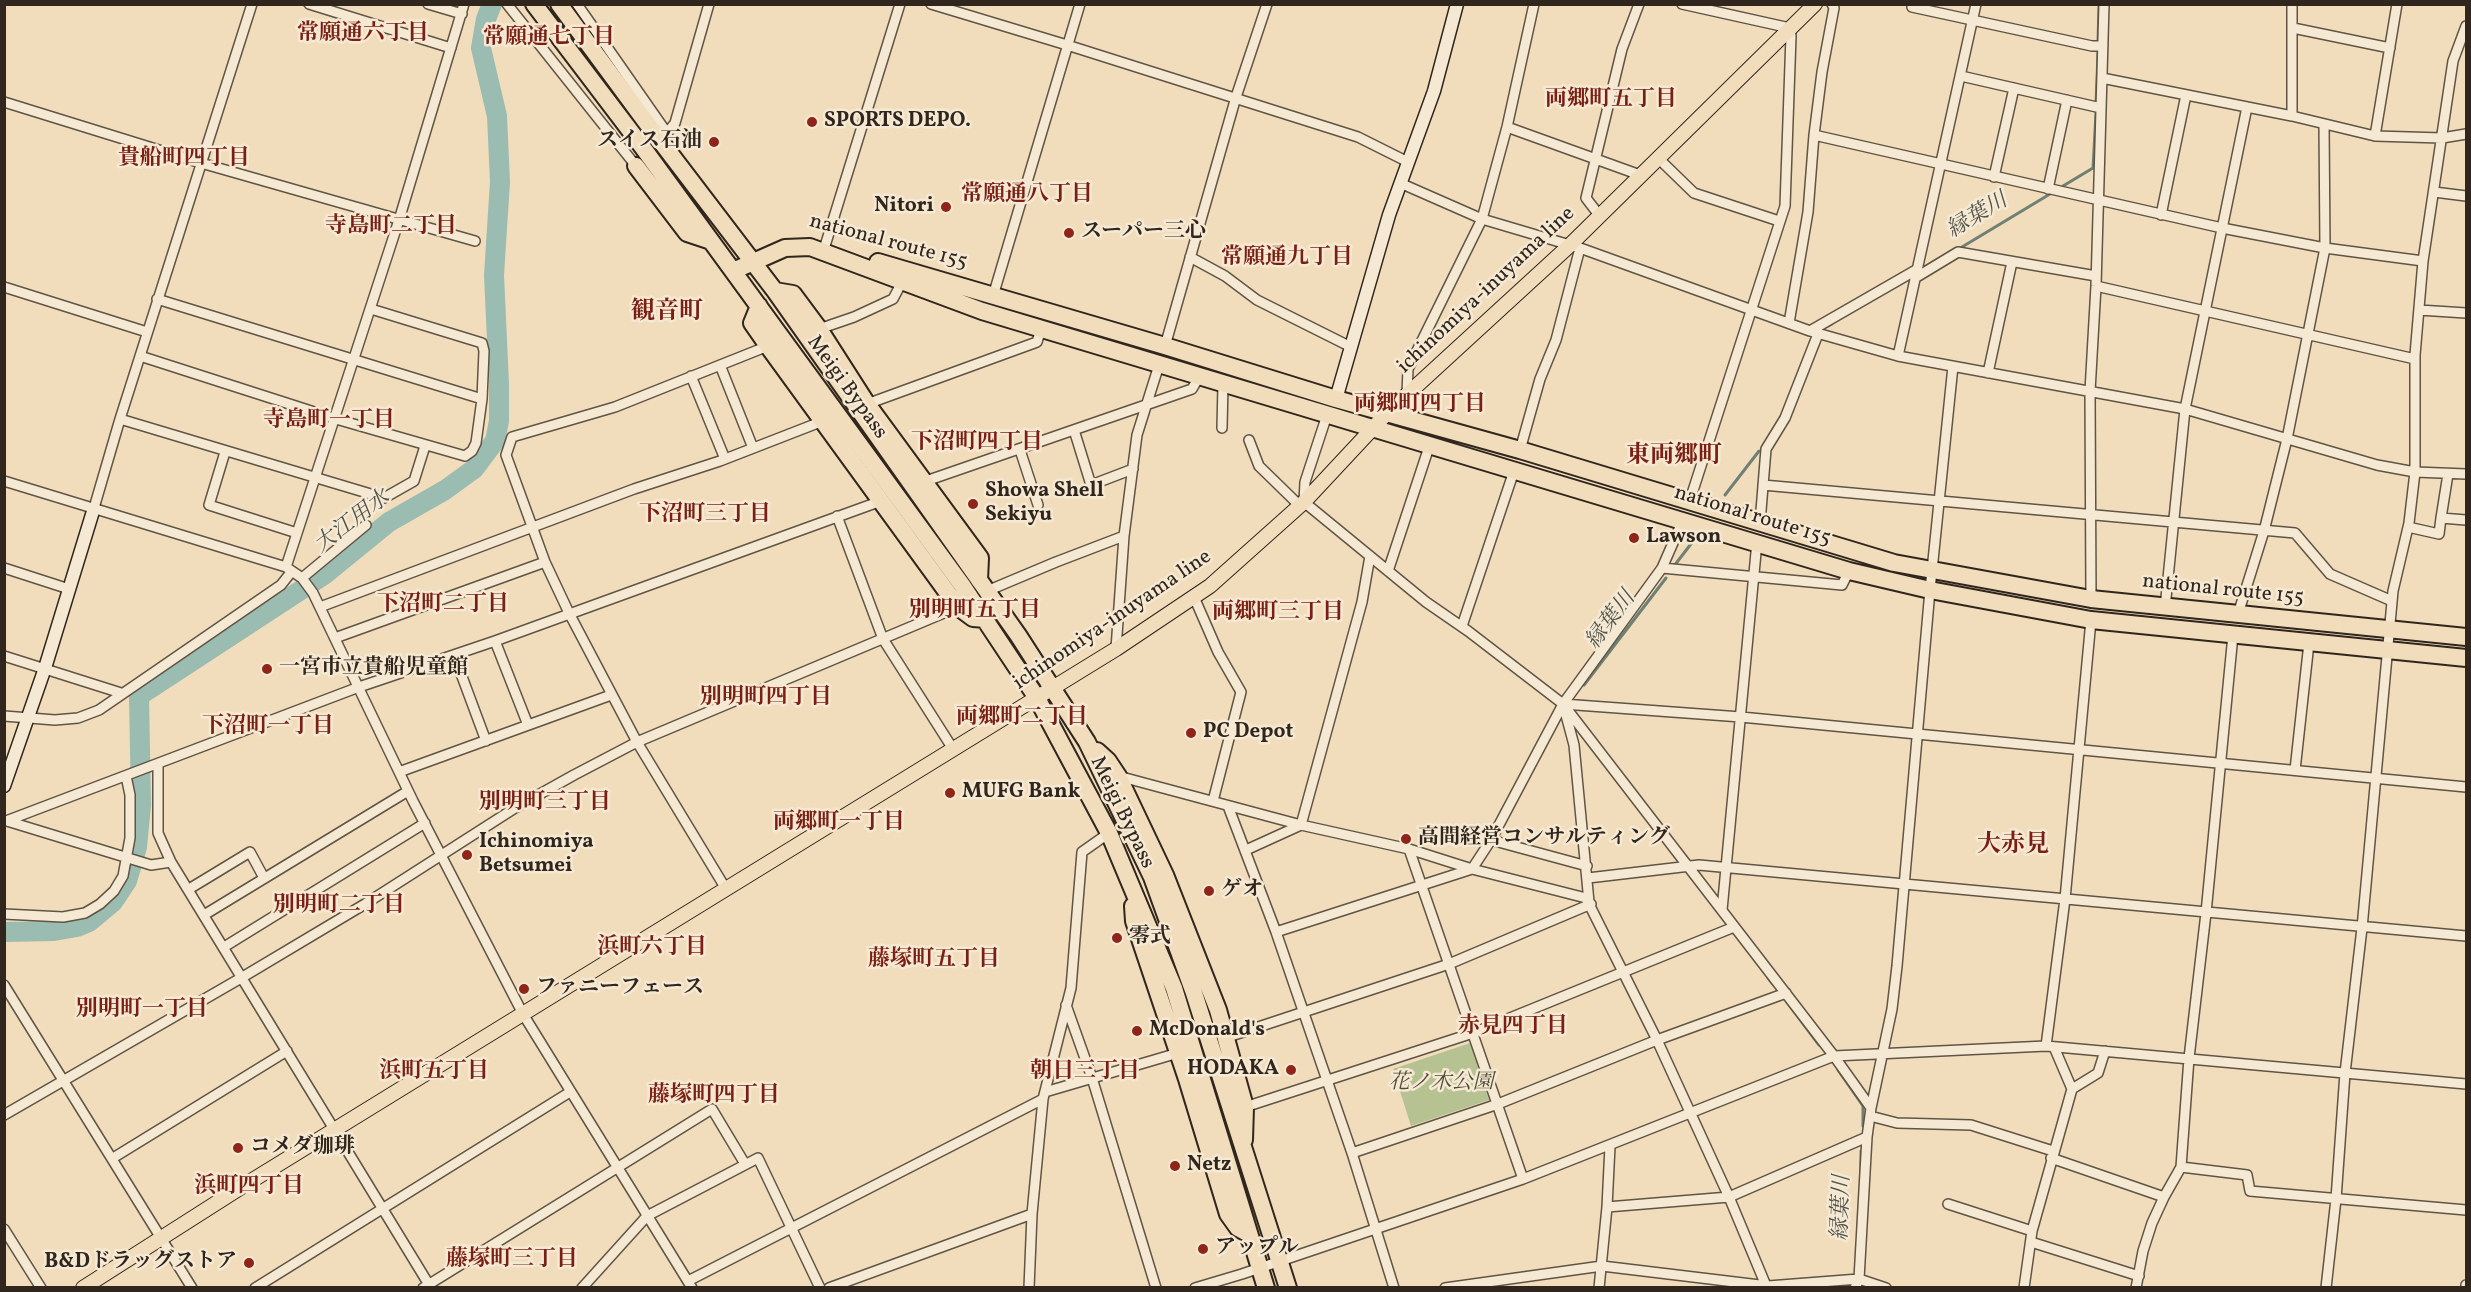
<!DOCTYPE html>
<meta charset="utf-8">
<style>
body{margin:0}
#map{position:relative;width:2471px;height:1292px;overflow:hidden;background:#f1ddbc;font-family:Vollkorn,serif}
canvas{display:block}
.frame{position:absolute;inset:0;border:6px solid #30261d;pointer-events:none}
</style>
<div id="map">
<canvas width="2471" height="1292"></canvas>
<div class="frame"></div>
</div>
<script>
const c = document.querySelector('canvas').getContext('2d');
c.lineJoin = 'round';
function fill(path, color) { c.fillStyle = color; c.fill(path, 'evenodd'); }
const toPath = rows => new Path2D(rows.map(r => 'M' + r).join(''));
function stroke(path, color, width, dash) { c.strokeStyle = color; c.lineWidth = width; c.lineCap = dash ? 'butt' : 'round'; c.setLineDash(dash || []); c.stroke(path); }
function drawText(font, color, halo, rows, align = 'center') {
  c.font = font + ' Vollkorn,"Noto Serif JP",serif'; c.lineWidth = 5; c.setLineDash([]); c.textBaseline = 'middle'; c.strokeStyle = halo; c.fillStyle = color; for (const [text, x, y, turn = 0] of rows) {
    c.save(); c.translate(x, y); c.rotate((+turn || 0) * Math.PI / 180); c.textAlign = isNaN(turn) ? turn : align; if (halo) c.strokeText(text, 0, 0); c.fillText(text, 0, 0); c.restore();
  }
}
fill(toPath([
 [1470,1043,1489,1100,1411,1126,1393,1069]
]), '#b7c293');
stroke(toPath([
 [2098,42,2099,4],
 [2096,104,2098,53],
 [2063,186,2093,168,2096,113],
 [1957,250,2050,194],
 [1824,328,1832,324],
 [1725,495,1759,451],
 [1674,566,1694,540],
 [1584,685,1666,578],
 [1768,978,1773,984],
 [1787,1002,1819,1045],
 [1838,1070,1863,1106,1863,1126],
 [1861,1173,1861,1151]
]), '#708075', 3);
stroke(toPath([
 [4,932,54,931,77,927,89,922,113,902,127,881,137,847,141,805,139,696,324,575,389,522,445,490,474,469,495,441,499,421,499,384,494,275,500,182,497,116,481,48,486,19,492,4]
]), '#9bbcb0', 20);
const street = toPath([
 [309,4,451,48],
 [428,4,462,14],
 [507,4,636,166],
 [577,4,667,133,675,123,709,4],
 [931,4,1067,45,1358,137,1408,162],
 [1682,4,1790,28,1791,36,1785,206,1689,503],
 [1912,7,2092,46,2103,46],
 [2293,28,2390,48],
 [1961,76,2101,108],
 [2102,78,2292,116,2375,136,2442,138,2466,134],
 [4,102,201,163,475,241],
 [2292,116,2292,4],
 [1507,127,1640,175],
 [1814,135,2222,228,2325,248,2423,261],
 [2375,136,2397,4],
 [1658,158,1694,193,1779,221],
 [1994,177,2014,88],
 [1400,183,1482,219,1580,248,1810,331,1898,356,2185,409,2377,465,2415,472,2466,474],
 [2048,189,2067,100],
 [2434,192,2466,196],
 [1599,215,1586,198,1622,49,1639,4],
 [2161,215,2186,95],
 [825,246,900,4],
 [1190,257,1225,276,1257,300,1351,347],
 [1915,278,1958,252,2096,276],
 [2096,286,2415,359],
 [4,287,147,332],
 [993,296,1080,4],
 [157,299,482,399],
 [2419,310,2466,313],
 [1789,323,1808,212,1814,135,1822,72,1834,8,1832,4],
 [819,329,854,317,893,299,902,282],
 [1810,331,1916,270],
 [1165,346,1236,97,1267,4],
 [140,356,336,419,465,456,472,451,476,443,482,399,484,351,482,343,371,309],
 [1898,356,1976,4],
 [720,365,753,448],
 [1988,373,2012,262],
 [691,376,725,459],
 [1407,394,1408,369,1482,219,1507,127,1534,4],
 [867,404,1037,342,1041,329],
 [1327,415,1305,482,1304,502,1426,602,1468,631,1563,704,1834,1056,1871,1108],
 [120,419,384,498,414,481,425,446],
 [1222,428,1223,384],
 [1074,430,1091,485,1133,469],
 [1249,440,1259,466,1300,506],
 [1020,450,1038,505],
 [1520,450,1540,379,1556,340,1580,248],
 [225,452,209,505,297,533],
 [2448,474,2441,518,2466,520],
 [4,481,286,567,302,578,313,593,413,801,523,1014,692,1288],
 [926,481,1192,389,1199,377],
 [1763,485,2295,533,2330,574,2392,601],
 [94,508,120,419,252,4],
 [837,516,883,639,953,749],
 [1760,523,1766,449,1785,418,1818,334],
 [2408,527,2439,534,2441,518],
 [286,567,399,220,464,4],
 [4,568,69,589],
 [1662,568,1842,585,1849,571],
 [1388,571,1430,444],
 [302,578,366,525],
 [987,591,1056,562,1124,536],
 [1194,597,1218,652,1241,692,1213,801],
 [2091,599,2090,391,2096,286,2104,4],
 [320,607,634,489,720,461,823,421],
 [2165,608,2185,409,2247,107],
 [2238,614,2264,531,2287,439,2325,248,2324,124],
 [1462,626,1514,471],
 [335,638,545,562],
 [495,641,528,725],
 [1116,649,1124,536,1137,435,1159,365],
 [454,655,486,741],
 [4,656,121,693],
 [4,716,55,720,78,718,99,710,281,585,292,571],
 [158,764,158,833,171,862],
 [2295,770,2309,643],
 [399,772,611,695],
 [1118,776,1301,825,1409,849,1472,869,1586,898,1657,1040,1729,1197,1767,1288],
 [1228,806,1276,932,1352,1153,1394,1288],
 [6,821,359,687,495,641,881,501],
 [7,821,151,865,171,862,431,1288],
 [1491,840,1587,866],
 [1409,849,1523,1179],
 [1246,850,1301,825,1362,602,1370,556],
 [1588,878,1699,865,2466,936],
 [189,889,250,852,264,878],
 [726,889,637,742,569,613,545,562,506,455,512,437,615,407,768,346],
 [1589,902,1574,745,1563,704,1741,717,2466,787],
 [1722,910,1757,542],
 [4,914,63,917,85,913,100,904,114,891,123,876,130,838,130,795,126,776],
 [204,915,408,791],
 [1276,932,1472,869,1491,840,1563,704,1662,568,1683,520],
 [224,947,425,823],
 [4,985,192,1288],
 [1066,1005,1092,1078,1156,1288],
 [1225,1038,1449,964,1591,904],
 [2046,1046,2065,899,2091,620],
 [2072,1089,2098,1073,2105,1051],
 [1045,1092,1178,1053],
 [1245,1107,1473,1033,1734,927],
 [4,1115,241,978,365,904,515,808,574,775,637,742,958,607],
 [1870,1116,1897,1123,1971,1125,2053,1151],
 [1352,1153,1498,1104,1657,1040,1786,993],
 [113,1158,287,1051],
 [2051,1158,2164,1197],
 [2181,1167,2247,1175,2250,1191,2466,1210],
 [1948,1204,2032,1231],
 [1607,1207,1729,1197,1867,1137],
 [4,1229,41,1288],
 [2031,1242,2139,1276],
 [688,1281,1043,1099],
 [255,1288,570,1092],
 [423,1288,712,1109,745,1164],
 [582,1288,647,1216,758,1158,820,1288],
 [829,1288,1032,1214],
 [1029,1288,1032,1214,1043,1099,1071,988,1082,852,1109,833],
 [1195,1288,1242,1274,1523,1179,1834,1056,2046,1046,2466,1084],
 [1445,1288,1602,1266,1768,1286,1859,1279,1886,1288],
 [1599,1288,1607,1207,1610,1146],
 [1855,1288,1859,1279,1867,1137,1871,1108,1892,1009,1897,966,1930,590,1953,366],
 [2024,1288,2032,1231,2072,1089,2054,1047],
 [2136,1288,2143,1251,2152,1223,2164,1197,2181,1167,2189,1058,2206,913,2233,635],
 [2326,1288,2336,1199,2345,1073,2362,928,2393,591,2409,523,2415,472,2415,355,2423,261,2453,61,2466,26],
 [2466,1288,2466,1285]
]);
const secondary = toPath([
 [1336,399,1389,215,1434,91,1457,4],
 [4,786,45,668,94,508]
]);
const primary = toPath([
 [83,1288,243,1186,1116,649,1210,586,1304,502,1388,412,1569,246,1815,4]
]);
const highway = toPath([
 [534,4,641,145,962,585,1037,698,1109,833,1174,988,1266,1288],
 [559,4,646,122,775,291,1018,635,1087,742,1152,877,1194,993,1288,1288],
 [636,166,687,233,711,241],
 [878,262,1165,346,1336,399,1520,450,1894,563,2091,599,2466,637],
 [733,271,785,248,810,247,982,311,1849,571,1930,590,2091,620,2466,658],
 [775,291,793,294,819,329,867,404,980,558,979,580],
 [759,306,752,323,768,346,958,607,973,618,986,619],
 [1097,751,1108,761,1118,776,1165,875,1218,1010,1245,1107,1244,1140],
 [1133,906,1134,921,1187,1079,1228,1214,1238,1228,1249,1234]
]);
stroke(street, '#605445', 12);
stroke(secondary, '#30261d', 15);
stroke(primary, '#30261d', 16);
stroke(highway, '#30261d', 20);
stroke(street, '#f6e9d3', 9);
stroke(secondary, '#f6e9d3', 12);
stroke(primary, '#f1ddbc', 14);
stroke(highway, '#f1ddbc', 16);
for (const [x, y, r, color] of [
 [812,122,6,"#8f2418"],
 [714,142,6,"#8f2418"],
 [946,207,6,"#8f2418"],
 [1069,233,6,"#8f2418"],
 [973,504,6,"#8f2418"],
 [1634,538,6,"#8f2418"],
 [267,669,6,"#8f2418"],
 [1191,733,6,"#8f2418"],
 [950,793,6,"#8f2418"],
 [1406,839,6,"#8f2418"],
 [467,855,6,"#8f2418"],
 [1209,891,6,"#8f2418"],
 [1117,938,6,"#8f2418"],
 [524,989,6,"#8f2418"],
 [1137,1031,6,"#8f2418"],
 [1291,1070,6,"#8f2418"],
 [238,1148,6,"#8f2418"],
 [1175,1166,6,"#8f2418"],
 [1203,1249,6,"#8f2418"],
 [249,1263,6,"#8f2418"]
]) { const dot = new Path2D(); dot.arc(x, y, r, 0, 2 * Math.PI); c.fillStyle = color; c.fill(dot); stroke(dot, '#f6e9d3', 2); }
drawText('bold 21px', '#30261d', '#f6e9d3', [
 ["SPORTS DEPO.",824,122],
 ["スイス石油",702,142,"right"],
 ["Nitori",934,207,"right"],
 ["スーパー三心",1081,233],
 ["Showa Shell",985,492],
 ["Sekiyu",985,516],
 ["Lawson",1646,538],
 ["一宮市立貴船児童館",279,669],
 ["PC Depot",1203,733],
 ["MUFG Bank",962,793],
 ["高間経営コンサルティング",1418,839],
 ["Ichinomiya",479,843],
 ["Betsumei",479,867],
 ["ゲオ",1221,891],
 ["零式",1129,938],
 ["ファニーフェース",536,989],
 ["McDonald's",1149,1031],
 ["HODAKA",1279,1070,"right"],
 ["コメダ珈琲",250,1148],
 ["Netz",1187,1166],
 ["アップル",1215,1249],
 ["B&Dドラッグストア",237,1263,"right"]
], 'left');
drawText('21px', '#30261d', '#f6e9d3', [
 ["national route 155",888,243,15],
 ["ichinomiya-inuyama line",1487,291,-43],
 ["Meigi Bypass",846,388,54],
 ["national route 155",1752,517,17],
 ["national route 155",2223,591,6],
 ["ichinomiya-inuyama line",1113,621,-34],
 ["Meigi Bypass",1121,813,64]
]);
drawText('italic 21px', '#524d3a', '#f6e9d3', [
 ["花ノ木公園",1441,1084]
]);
drawText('bold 22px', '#7a1f14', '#f6e9d3', [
 ["常願通六丁目",363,35],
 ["常願通七丁目",549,39],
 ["両郷町五丁目",1611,101],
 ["貴船町四丁目",184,160],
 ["常願通八丁目",1027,196],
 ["寺島町二丁目",391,228],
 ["常願通九丁目",1287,259],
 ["両郷町四丁目",1420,406],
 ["寺島町一丁目",329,422],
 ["下沼町四丁目",977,444],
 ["下沼町三丁目",705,516],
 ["下沼町二丁目",443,606],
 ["別明町五丁目",975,612],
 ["両郷町三丁目",1278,614],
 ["別明町四丁目",766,699],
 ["両郷町二丁目",1022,719],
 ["下沼町一丁目",268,728],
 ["別明町三丁目",545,804],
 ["両郷町一丁目",839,824],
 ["別明町二丁目",339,907],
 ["浜町六丁目",652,949],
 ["藤塚町五丁目",934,961],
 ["別明町一丁目",142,1011],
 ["赤見四丁目",1513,1028],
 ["浜町五丁目",434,1073],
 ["朝日三丁目",1085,1073],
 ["藤塚町四丁目",714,1097],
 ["浜町四丁目",249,1188],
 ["藤塚町三丁目",512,1261]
]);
drawText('italic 22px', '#505349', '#f6e9d3', [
 ["縁葉川",1978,217,-31],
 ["大江用水",353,523,-37],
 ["縁葉川",1612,621,-53],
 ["縁葉川",1843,1208,-88]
]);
drawText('bold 24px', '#7a1f14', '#f6e9d3', [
 ["観音町",667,314],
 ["東両郷町",1674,458],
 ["大赤見",2013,847]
]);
</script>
